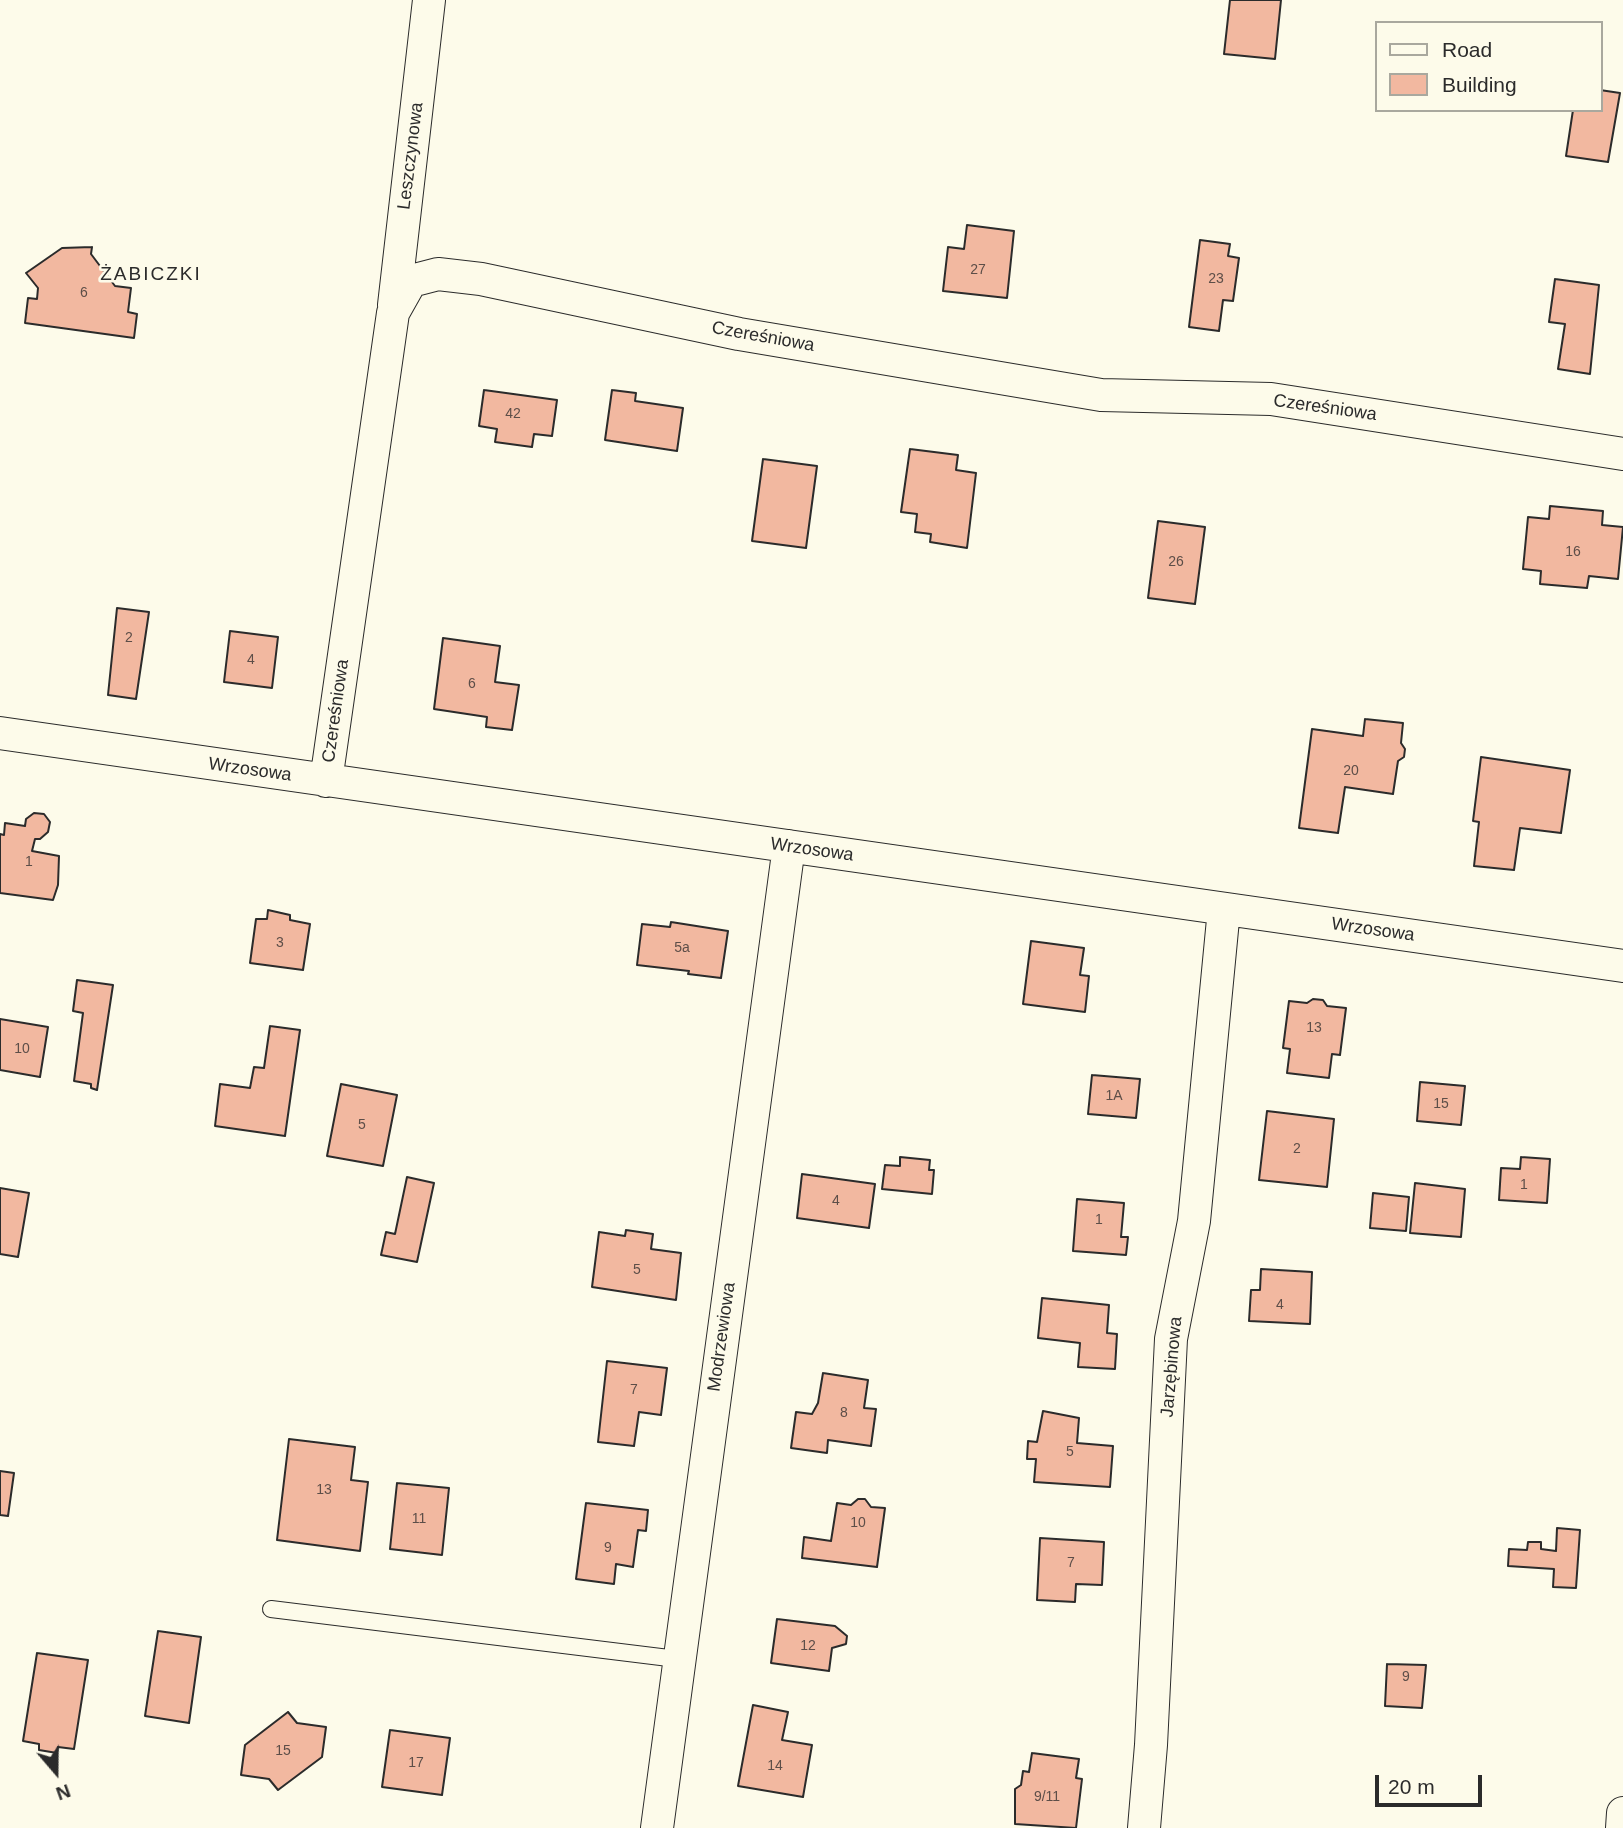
<!DOCTYPE html>
<meta charset="utf-8">
<style>
body{margin:0}
#map{position:relative;width:1623px;height:1828px;overflow:hidden;background:#fdfbea;font-family:Arial,sans-serif}
canvas{display:block}
.legend{position:absolute;left:1375px;top:21px;width:228px;height:91px;box-sizing:border-box;background:#fdfbea;border:2px solid #a9a89e;margin:0;padding:9px 12px;list-style:none;font-size:21px;color:#2b2b2b}
.legend li{display:flex;align-items:center;gap:14px;height:35px}
.legend b{width:35px;border:2px solid #a9a89e}
.north{position:absolute;left:21px;top:1737px;width:70px;height:70px;-webkit-text-stroke:5px #fdfbea;paint-order:stroke;rotate:160deg;font-size:19px;font-weight:700;line-height:28px;text-align:center;color:#2b2b2b}
.north::after{content:'';display:block;margin:auto;width:24px;height:32px;background:#2b2b2b;clip-path:polygon(50% 0,100% 100%,50% 72%,0 100%)}
.scale{position:absolute;left:1375px;top:1775px;width:107px;height:32px;box-sizing:border-box;border:4px solid #2b2b2b;border-top:0;padding-left:9px;font-size:21px;line-height:24px;white-space:nowrap;color:#2b2b2b;-webkit-text-stroke:5px #fdfbea;paint-order:stroke}
</style>
<div id="map">
<canvas width="1623" height="1828"></canvas>
<ul class="legend">
<li><b style="height:9px;background:#fdfbea"></b>Road</li>
<li><b style="height:19px;background:#f2b8a0"></b>Building</li>
</ul>
<div class="north">N</div>
<div class="scale">20 m</div>
</div>
<script>
const c = document.querySelector('canvas').getContext('2d');
c.lineJoin = 'round';
function fill(path, color) { c.fillStyle = color; c.fill(path, 'evenodd'); }
const toPath = rows => new Path2D(rows.map(r => 'M' + r).join(''));
function stroke(path, color, width, dash) { c.strokeStyle = color; c.lineWidth = width; c.lineCap = dash ? 'butt' : 'round'; c.setLineDash(dash || []); c.stroke(path); }
function drawText(font, color, halo, rows, align = 'center') {
  c.font = font + ' Arial,sans-serif'; c.lineWidth = 5; c.setLineDash([]); c.textBaseline = 'middle'; c.strokeStyle = halo; c.fillStyle = color; for (const [text, x, y, turn = 0] of rows) {
    c.save(); c.translate(x, y); c.rotate((+turn || 0) * Math.PI / 180); c.textAlign = isNaN(turn) ? turn : align; if (halo) c.strokeText(text, 0, 0); c.fillText(text, 0, 0); c.restore();
  }
}
const building = toPath([
 [1230,0,1281,0,1275,59,1224,54,1230,0],
 [1600,90,1620,93,1608,162,1566,156,1573,110,1600,110,1600,90],
 [967,225,1014,231,1007,298,943,291,948,247,964,249,967,225],
 [1200,240,1230,244,1228,256,1239,258,1233,301,1223,300,1219,331,1189,327,1200,240],
 [92,247,91,254,115,286,131,288,128,312,137,314,134,338,25,323,28,298,37,299,38,288,26,273,62,248,92,247],
 [1555,279,1599,285,1590,374,1558,369,1565,324,1549,322,1555,279],
 [484,390,557,400,552,436,534,434,532,447,495,442,497,429,479,426,484,390],
 [612,390,636,393,635,401,683,408,677,451,605,440,612,390],
 [910,449,958,455,956,470,976,473,967,548,930,542,931,534,915,532,917,514,901,512,910,449],
 [763,459,817,466,806,548,752,541,763,459],
 [1550,506,1603,511,1602,525,1623,527,1618,579,1589,576,1587,588,1540,584,1541,571,1523,569,1528,517,1549,519,1550,506],
 [1158,521,1205,527,1195,604,1148,598,1158,521],
 [117,608,149,612,136,699,108,695,117,608],
 [230,631,278,637,272,688,224,682,230,631],
 [443,638,500,646,495,682,519,685,512,730,486,727,487,717,434,709,443,638],
 [1365,719,1403,723,1401,743,1405,749,1404,757,1398,761,1393,794,1345,787,1338,833,1299,828,1312,729,1363,736,1365,719],
 [1481,757,1570,770,1561,833,1520,828,1514,870,1474,866,1479,822,1473,821,1481,757],
 [34,813,44,814,50,822,48,832,40,839,35,839,32,851,59,856,58,885,53,900,0,893,0,834,4,835,5,823,25,826,26,819,34,813],
 [268,910,290,915,290,920,310,924,303,970,250,963,256,919,267,919,268,910],
 [671,922,728,931,721,978,688,974,689,971,637,965,642,924,670,927,671,922],
 [1031,941,1084,948,1080,975,1089,976,1085,1012,1023,1004,1031,941],
 [77,980,113,985,97,1090,91,1088,91,1084,74,1081,83,1013,73,1011,77,980],
 [1313,999,1323,1000,1327,1006,1346,1008,1340,1055,1332,1054,1329,1078,1287,1073,1290,1049,1283,1048,1289,1001,1307,1003,1313,999],
 [0,1019,48,1027,40,1077,0,1070,0,1019],
 [270,1026,300,1030,285,1136,215,1126,220,1084,250,1088,254,1067,264,1068,270,1026],
 [1092,1075,1140,1079,1136,1118,1088,1114,1092,1075],
 [1420,1082,1465,1086,1461,1125,1417,1121,1420,1082],
 [341,1084,397,1095,383,1166,327,1156,341,1084],
 [1267,1111,1334,1119,1327,1187,1259,1180,1267,1111],
 [900,1157,930,1160,929,1170,934,1170,932,1194,882,1189,885,1165,900,1166,900,1157],
 [1521,1157,1550,1159,1547,1203,1499,1200,1501,1168,1520,1169,1521,1157],
 [802,1174,875,1184,869,1228,797,1218,802,1174],
 [407,1177,434,1183,417,1262,381,1255,386,1232,395,1234,407,1177],
 [1415,1183,1465,1189,1461,1237,1410,1233,1415,1183],
 [0,1188,29,1193,18,1257,0,1254,0,1188],
 [1373,1193,1409,1197,1406,1231,1370,1228,1373,1193],
 [1077,1199,1124,1203,1121,1237,1128,1237,1126,1255,1073,1251,1077,1199],
 [626,1230,653,1234,651,1249,681,1253,676,1300,592,1287,599,1232,625,1236,626,1230],
 [1261,1269,1312,1272,1310,1324,1249,1321,1251,1290,1260,1290,1261,1269],
 [1042,1298,1109,1305,1107,1333,1117,1334,1115,1369,1078,1367,1080,1343,1038,1338,1042,1298],
 [607,1361,667,1368,661,1415,639,1412,634,1446,598,1442,607,1361],
 [823,1373,868,1380,864,1408,876,1409,871,1446,828,1440,827,1453,791,1448,796,1412,812,1414,818,1403,823,1373],
 [1043,1411,1079,1418,1077,1443,1113,1446,1110,1487,1034,1482,1036,1459,1027,1459,1028,1441,1037,1442,1043,1411],
 [289,1439,355,1447,351,1480,368,1482,360,1551,277,1540,289,1439],
 [0,1471,14,1473,8,1516,0,1515,0,1471],
 [397,1483,449,1488,442,1555,390,1549,397,1483],
 [858,1499,865,1499,871,1507,885,1508,877,1567,802,1558,804,1537,831,1541,837,1503,851,1505,858,1499],
 [586,1503,648,1510,646,1531,638,1530,633,1567,616,1564,614,1584,576,1579,586,1503],
 [1557,1528,1580,1530,1576,1588,1553,1587,1554,1569,1508,1566,1509,1549,1527,1550,1528,1542,1541,1542,1541,1549,1556,1551,1557,1528],
 [1040,1538,1104,1542,1102,1585,1076,1584,1075,1602,1037,1600,1040,1538],
 [777,1619,835,1626,847,1636,846,1644,832,1648,829,1671,771,1663,777,1619],
 [158,1631,201,1637,189,1723,145,1716,158,1631],
 [37,1653,88,1660,74,1749,58,1747,57,1753,39,1750,39,1744,23,1741,37,1653],
 [1387,1664,1426,1665,1422,1708,1385,1706,1387,1664],
 [753,1705,788,1712,782,1740,812,1745,803,1797,738,1786,753,1705],
 [288,1712,297,1723,326,1727,322,1757,278,1790,269,1779,241,1775,245,1745,288,1712],
 [390,1730,450,1738,442,1795,382,1787,390,1730],
 [1032,1753,1079,1759,1076,1778,1082,1779,1076,1828,1015,1824,1015,1789,1021,1785,1023,1771,1029,1772,1032,1753]
]);
fill(building, '#f2b8a0');
stroke(building, '#2b2b2b', 2);
const lane = toPath([
 [271,1609,677,1659]
]);
const street = toPath([
 [394,305,429,0],
 [0,733,1623,966],
 [326,781,393,313,411,281,438,274,481,279,739,334,1101,395,1271,399,1623,454],
 [657,1828,789,846],
 [1144,1828,1151,1745,1171,1339,1194,1221,1224,909],
 [1622,1828,1623,1813]
]);
stroke(lane, '#2b2b2b', 18);
stroke(street, '#2b2b2b', 34);
stroke(lane, '#fdfbea', 16);
stroke(street, '#fdfbea', 32);
drawText('14px', '#5d4e48', null, [
 ["27",978,270],
 ["23",1216,279],
 ["6",84,293],
 ["42",513,414],
 ["16",1573,552],
 ["26",1176,562],
 ["2",129,638],
 ["4",251,660],
 ["6",472,684],
 ["20",1351,771],
 ["1",29,862],
 ["3",280,943],
 ["5a",682,948],
 ["13",1314,1028],
 ["10",22,1049],
 ["1A",1114,1096],
 ["15",1441,1104],
 ["5",362,1125],
 ["2",1297,1149],
 ["1",1524,1185],
 ["4",836,1201],
 ["1",1099,1220],
 ["5",637,1270],
 ["4",1280,1305],
 ["7",634,1390],
 ["8",844,1413],
 ["5",1070,1452],
 ["13",324,1490],
 ["11",419,1519],
 ["10",858,1523],
 ["9",608,1548],
 ["7",1071,1563],
 ["12",808,1646],
 ["9",1406,1677],
 ["15",283,1751],
 ["17",416,1763],
 ["14",775,1766],
 ["9/11",1047,1797]
]);
drawText('18px', '#2b2b2b', '#fdfbea', [
 ["Leszczynowa",411,156,-83],
 ["Czereśniowa",763,337,10],
 ["Czereśniowa",1325,408,8],
 ["Czereśniowa",336,711,-82],
 ["Wrzosowa",250,770,8],
 ["Wrzosowa",812,850,8],
 ["Wrzosowa",1373,930,8],
 ["Modrzewiowa",722,1337,-82],
 ["Jarzębinowa",1172,1367,-85]
]);
c.letterSpacing = '2px';
drawText('19px', '#2b2b2b', '#fdfbea', [
 ["ŻABICZKI",151,275]
]);
c.letterSpacing = '0px';
</script>
